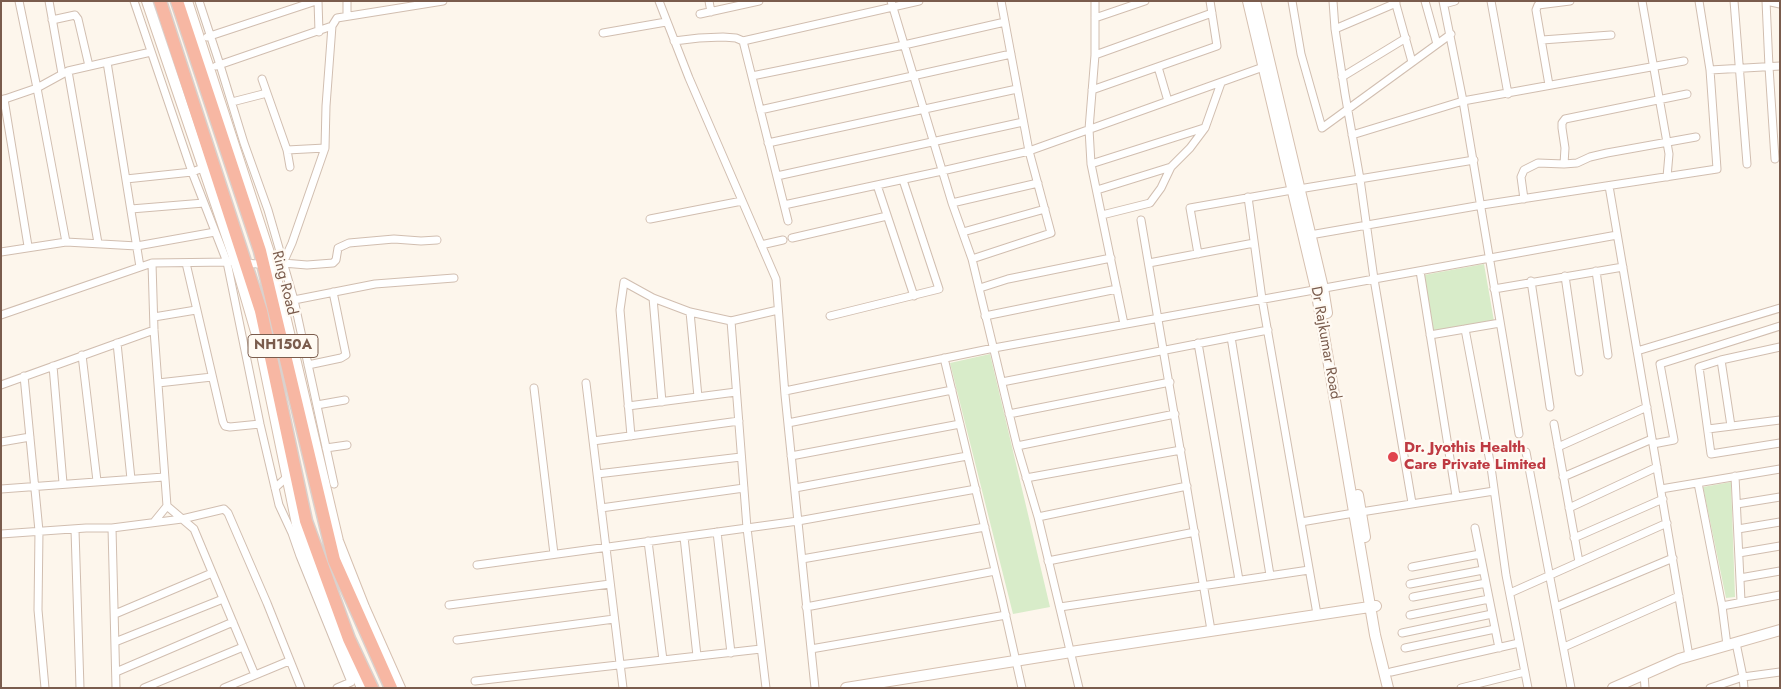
<!DOCTYPE html>
<style>
body{margin:0}
#map{position:relative;width:1781px;height:689px;overflow:hidden;background:#fdf6ec;font-family:Jost,sans-serif}
canvas{display:block}
.frame{position:absolute;inset:0;border:2px solid #7a5c4d;pointer-events:none}
</style>
<div id="map">
<canvas width="1781" height="689"></canvas>
<div class="frame"></div>
</div>
<script>
const c = document.querySelector('canvas').getContext('2d');
c.lineJoin = 'round';
function fill(path, color) { c.fillStyle = color; c.fill(path, 'evenodd'); }
const toPath = rows => new Path2D(rows.map(r => 'M' + r).join(''));
function stroke(path, color, width, dash) { c.strokeStyle = color; c.lineWidth = width; c.lineCap = dash ? 'butt' : 'round'; c.setLineDash(dash || []); c.stroke(path); }
function drawText(font, color, halo, rows, align = 'center') {
  c.font = font + ' Jost,sans-serif'; c.lineWidth = 4.5; c.setLineDash([]); c.textBaseline = 'middle'; c.strokeStyle = halo; c.fillStyle = color; for (const [text, x, y, turn = 0] of rows) {
    c.save(); c.translate(x, y); c.rotate((+turn || 0) * Math.PI / 180); c.textAlign = isNaN(turn) ? turn : align; if (halo) c.strokeText(text, 0, 0); c.fillText(text, 0, 0); c.restore();
  }
}
fill(toPath([
 [1484,264,1494,321,1433,331,1424,275],
 [990,354,1050,607,1013,614,950,363],
 [1731,482,1735,597,1726,598,1703,487]
]), '#d8ecc9');
const street = toPath([
 [49,1,62,74],
 [134,1,192,172,227,262,260,424,279,505,292,533,300,556,351,682,337,688],
 [199,1,220,65,244,143,268,210,294,300,334,484],
 [318,1,319,32],
 [347,1,347,16],
 [659,1,689,78,776,279,785,395,815,688],
 [709,1,711,12],
 [891,1,952,203,972,259,1017,446,1038,517,1079,688],
 [1095,1,1095,55,1089,129,1091,164,1124,324],
 [1292,1,1301,54,1322,128,1451,34],
 [1333,1,1335,29,1345,94,1360,179,1374,279,1412,503],
 [1395,1,1412,62],
 [1425,1,1437,44],
 [1443,1,1463,101,1519,434],
 [1491,1,1508,94],
 [1642,1,1669,154,1667,177],
 [1734,1,1747,164],
 [1766,1,1769,67,1775,159],
 [1766,1,1780,4],
 [1444,4,1455,1],
 [700,14,759,1],
 [1095,18,1145,1],
 [52,20,75,15,78,19,89,66],
 [1335,29,1396,3],
 [603,33,666,22],
 [207,37,316,1],
 [1542,40,1611,35],
 [674,41,699,38,723,37,736,38,743,41,919,1],
 [743,41,788,221],
 [151,52,68,71,37,88,66,242,137,246,215,232],
 [1095,55,1212,13],
 [107,62,140,267],
 [216,66,332,26],
 [1158,67,1168,101],
 [1710,70,1780,66],
 [68,71,98,243],
 [752,76,904,45,1005,22],
 [1342,77,1406,38],
 [262,79,287,150,290,167],
 [1549,85,1536,10,1538,5,1570,1],
 [1092,90,1217,46,1210,1],
 [4,99,28,246],
 [2,100,37,88,19,1],
 [232,102,267,93],
 [760,110,1011,54],
 [1352,135,1463,101,1684,61],
 [768,143,1017,89],
 [287,150,325,148],
 [1091,164,1204,128],
 [1564,164,1577,163,1590,157,1607,153,1696,137],
 [777,176,1023,122],
 [126,179,192,172,203,168],
 [877,185,914,296],
 [1609,186,1689,656],
 [1299,189,1474,160],
 [1097,190,1171,167],
 [1248,197,1262,299,1317,614],
 [1524,199,1521,177,1524,170,1538,163,1564,164,1565,148,1562,128,1562,123,1565,119,1687,94],
 [952,203,1038,183],
 [784,205,942,171,1029,151,1266,66],
 [131,209,204,203],
 [1102,215,1150,203,1161,188,1171,167,1190,148,1205,128,1221,83],
 [650,219,742,201],
 [1141,220,1211,630],
 [963,232,1045,209],
 [1310,235,1482,205,1717,169,1710,70,1699,1],
 [792,238,887,216],
 [761,245,783,240],
 [1,252,66,242],
 [1198,254,1190,208,1292,190],
 [972,259,1051,233,1029,151,1001,1],
 [152,263,154,330,167,506,194,529,255,675],
 [186,263,223,422,225,426,230,427,260,424],
 [243,263,273,265,283,263,292,243,325,148,326,106,332,26,337,18,443,1],
 [283,263,307,265,333,263,336,260,338,248,349,243,394,239,421,241,437,240],
 [1149,263,1254,243],
 [1420,271,1456,496],
 [1596,271,1608,355],
 [1565,276,1579,372],
 [1531,281,1550,407],
 [980,288,1008,279,1111,258],
 [1494,289,1623,267],
 [653,298,662,402],
 [294,300,375,284,454,278],
 [690,312,698,397],
 [1,315,152,263,230,262],
 [830,316,939,289,903,180],
 [985,316,1117,289],
 [154,317,196,310],
 [731,321,747,528,766,688],
 [1465,329,1491,467,1506,575,1528,688],
 [1430,335,1500,323],
 [1231,337,1270,575],
 [117,343,131,479],
 [1198,343,1239,580],
 [1780,347,1721,360,1699,367,1711,454,1780,443],
 [1637,351,1780,308],
 [82,355,97,481],
 [944,358,1002,599,1022,688],
 [1721,360,1731,426],
 [308,365,341,358,346,355,333,292],
 [53,366,63,483],
 [24,376,39,531,38,610,45,688],
 [1002,382,1268,330],
 [158,383,212,377],
 [586,383,623,688],
 [1,385,154,330],
 [534,388,554,554],
 [785,391,994,348,1617,235],
 [317,405,345,400],
 [628,406,736,392],
 [1009,414,1170,382],
 [788,423,952,390],
 [1554,424,1579,562],
 [1708,429,1780,420],
 [631,436,620,310,624,282,653,298,690,312,731,321,778,310],
 [593,441,739,421],
 [1,442,30,437],
 [1653,444,1674,440,1660,364,1780,326],
 [1017,446,1175,414],
 [1558,447,1647,407],
 [326,448,347,445],
 [1526,452,1571,688],
 [791,456,960,424],
 [597,474,741,457],
 [1735,476,1741,601],
 [1563,477,1652,439],
 [1026,478,1181,450],
 [1698,483,1722,606,1727,645],
 [275,488,287,477],
 [795,488,967,456],
 [1,489,164,477],
 [1661,489,1780,469],
 [1737,504,1780,497],
 [601,508,744,488],
 [1569,508,1657,467],
 [1361,512,1494,491],
 [1038,517,1187,486],
 [154,522,167,506],
 [1301,522,1354,513],
 [112,528,116,688],
 [1475,528,1499,648],
 [1738,529,1780,522],
 [75,530,80,688],
 [717,532,731,653],
 [1,534,86,528,112,528,182,519,224,509,228,513,267,603,301,688],
 [684,537,697,656],
 [1574,538,1663,499],
 [648,541,663,660],
 [1739,553,1780,546],
 [802,559,985,527],
 [1048,561,1195,532],
 [477,565,798,521,976,489],
 [1412,567,1480,554],
 [1740,578,1780,571],
 [1410,584,1483,570],
 [1510,593,1667,523],
 [1413,597,1486,583],
 [449,605,610,584],
 [1722,606,1780,595],
 [806,607,995,571],
 [1060,607,1309,570],
 [1556,607,1673,558],
 [115,614,212,573],
 [1410,615,1489,599],
 [1402,633,1492,614],
 [457,640,614,619],
 [115,642,223,599],
 [1736,643,1743,677,1744,688],
 [1564,647,1679,596],
 [1405,648,1495,629],
 [811,649,1006,615],
 [116,672,233,622],
 [1391,672,1519,643],
 [1644,674,1645,688],
 [475,681,761,649],
 [144,688,243,647],
 [224,688,289,661],
 [1461,688,1525,672],
 [1710,688,1743,677,1780,672]
]);
const secondary = toPath([
 [147,1,236,263,261,349,298,529,327,606,362,688],
 [187,1,273,265,338,541,364,607,400,688],
 [1248,1,1316,289,1375,635,1388,688],
 [1255,1,1323,288,1327,313],
 [1358,495,1365,537],
 [846,688,1071,652,1376,606],
 [1613,688,1679,659,1780,630]
]);
const highway = toPath([
 [160,1,261,311,306,521,349,639,372,688],
 [177,1,260,251,334,560,391,688]
]);
stroke(street, '#d1beb0', 9);
stroke(secondary, '#d6c0b0', 12);
stroke(highway, '#dad1cd', 15);
stroke(street, '#fff', 7);
stroke(secondary, '#fff', 10);
stroke(highway, '#f7b7a3', 12);
for (const [x, y, r, color] of [
 [1393,457,6,"#e0444e"]
]) { const dot = new Path2D(); dot.arc(x, y, r, 0, 2 * Math.PI); c.fillStyle = color; c.fill(dot); stroke(dot, '#fffaf3', 2); }
for (const [x, y, w] of [
 [283,346,70]
]) { const box = new Path2D(); box.roundRect(x - w / 2, y - 11.5, w, 23, 4); c.fillStyle = '#fffaf3'; c.fill(box); stroke(box, '#7a5c4d', 1); }
drawText('bold 14px', '#7a5c4d', null, [
 ["NH150A",283,346]
]);
drawText('15px', '#7a5c4d', '#fffaf3', [
 ["Ring Road",284,283,76],
 ["Dr Rajkumar Road",1325,343,80]
]);
drawText('bold 15px', '#be3a42', '#fffaf3', [
 ["Dr. Jyothis Health",1404,448],
 ["Care Private Limited",1404,465]
], 'left');
</script>
